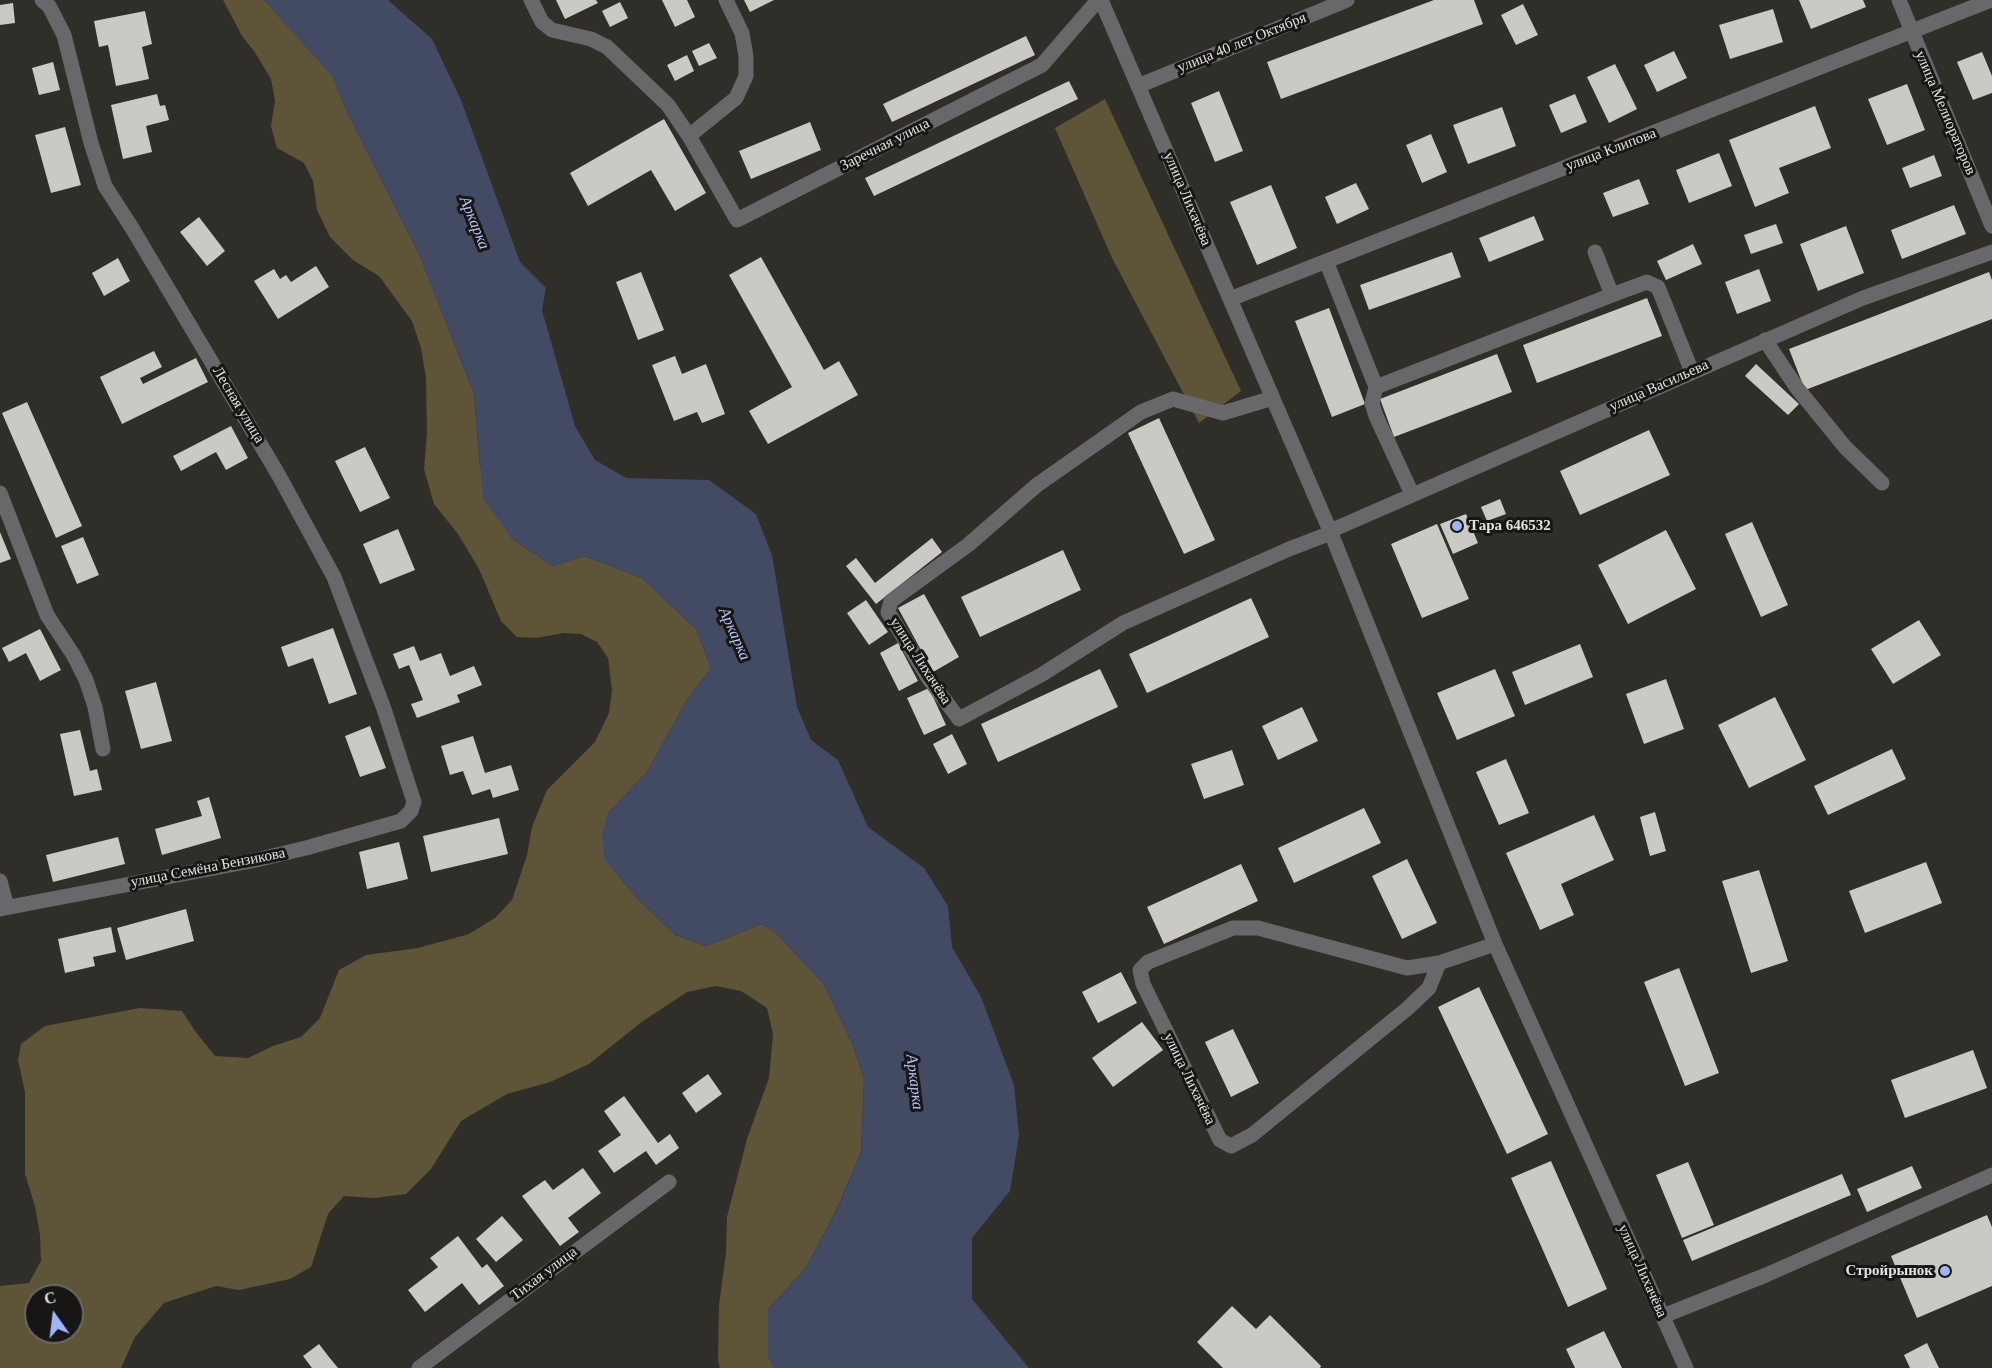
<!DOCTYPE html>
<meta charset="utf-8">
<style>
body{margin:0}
#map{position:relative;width:1992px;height:1368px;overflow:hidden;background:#2f2e29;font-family:"Times New Roman",serif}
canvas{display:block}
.north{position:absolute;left:24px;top:1284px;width:60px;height:60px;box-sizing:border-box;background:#171614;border:2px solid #696865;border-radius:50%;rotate:346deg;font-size:16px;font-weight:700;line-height:24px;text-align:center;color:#e3e2df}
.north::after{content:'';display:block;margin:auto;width:21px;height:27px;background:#9eb4fd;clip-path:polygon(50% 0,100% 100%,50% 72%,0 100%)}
</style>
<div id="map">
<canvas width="1992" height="1368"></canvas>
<div class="north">С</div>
</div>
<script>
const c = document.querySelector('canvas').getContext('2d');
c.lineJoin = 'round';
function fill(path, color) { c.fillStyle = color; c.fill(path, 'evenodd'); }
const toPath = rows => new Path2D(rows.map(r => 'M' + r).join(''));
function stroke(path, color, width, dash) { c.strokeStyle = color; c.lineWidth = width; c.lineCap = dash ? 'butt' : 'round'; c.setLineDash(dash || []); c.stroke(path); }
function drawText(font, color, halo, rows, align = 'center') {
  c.font = font + ' "Times New Roman",serif'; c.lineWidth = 6; c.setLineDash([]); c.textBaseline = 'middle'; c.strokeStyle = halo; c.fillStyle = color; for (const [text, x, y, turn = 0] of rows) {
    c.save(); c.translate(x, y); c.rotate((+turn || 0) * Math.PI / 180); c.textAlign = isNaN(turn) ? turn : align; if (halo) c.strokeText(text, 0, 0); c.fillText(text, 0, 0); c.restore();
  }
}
fill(toPath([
 [223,0,264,0,332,75,347,112,420,256,474,394,480,466,512,539,553,566,584,556,642,578,696,629,711,668,688,698,647,772,608,813,604,858,636,897,675,935,706,946,762,924,776,933,823,983,852,1043,864,1079,861,1152,837,1209,806,1268,768,1309,768,1355,774,1368,720,1368,718,1361,719,1305,726,1253,727,1217,747,1139,769,1078,773,1034,767,1008,741,991,716,986,687,992,643,1021,589,1064,550,1082,507,1094,461,1121,431,1169,406,1194,374,1198,344,1196,328,1214,311,1267,290,1279,239,1290,216,1286,164,1303,135,1337,121,1368,0,1368,0,1286,29,1283,41,1261,40,1235,35,1206,25,1174,25,1092,18,1060,21,1044,45,1026,140,1008,182,1011,195,1031,215,1056,248,1058,273,1046,301,1037,320,1018,339,970,366,955,418,948,469,934,495,918,512,900,527,855,532,827,547,790,595,742,609,713,612,690,608,658,597,642,581,634,564,633,536,638,517,637,501,621,479,569,458,534,434,504,424,469,427,433,426,378,421,348,412,321,379,276,353,260,330,237,317,210,313,181,304,163,277,148,271,126,275,101,271,79,254,51,242,36],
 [36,1296,72,1296,72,1332,36,1332],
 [1105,99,1241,391,1199,423,1112,258,1055,128]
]), '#5e5437');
fill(toPath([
 [264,0,388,0,432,39,461,100,520,262,546,288,542,310,575,426,595,460,626,478,709,480,756,514,772,555,797,707,811,740,838,760,868,827,924,868,948,906,952,947,981,997,1014,1085,1019,1136,1010,1191,972,1238,972,1299,1029,1368,774,1368,768,1355,768,1309,806,1268,837,1210,861,1152,864,1079,852,1043,823,983,776,933,762,924,706,946,675,935,636,897,604,858,602,834,608,813,647,772,688,698,711,668,696,629,642,578,584,556,553,566,512,539,483,498,474,394,420,256,347,112,332,76]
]), '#424a64');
fill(toPath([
 [556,0,596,0,598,3,565,19],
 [662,0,687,0,695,17,675,27],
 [744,0,774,0,750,12],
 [1434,0,1474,0,1483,24,1281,99,1267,62],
 [1799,0,1863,0,1866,7,1811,29],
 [620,2,628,18,610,27,602,11],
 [13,3,15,23,0,25,0,5],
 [1523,4,1538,35,1516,45,1501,15],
 [1773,9,1783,42,1730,59,1719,25],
 [145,11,152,44,142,47,149,79,116,86,108,45,99,47,94,21],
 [1026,36,1035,55,892,122,883,104],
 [709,43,717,58,699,66,692,51],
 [1674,51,1687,78,1657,92,1644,65],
 [1982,52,1992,76,1992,93,1973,100,1957,62],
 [687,55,694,71,675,81,667,65],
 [53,62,60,90,39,95,32,68],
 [1615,64,1637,109,1609,123,1587,77],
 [1069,81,1078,99,874,196,865,178],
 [1907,84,1925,130,1887,145,1868,99],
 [1219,91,1243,151,1215,162,1191,103],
 [157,94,160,106,165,105,169,120,146,126,152,152,123,159,111,105],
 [1575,94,1587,122,1561,133,1549,105],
 [1815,106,1831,148,1779,168,1789,193,1755,207,1729,140],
 [1502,107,1516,146,1468,164,1453,125],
 [664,119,706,193,675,211,651,170,588,206,570,173],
 [810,122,821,150,751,179,739,151],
 [65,127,81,185,51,193,35,135],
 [1431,134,1447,172,1422,183,1406,145],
 [1719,153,1732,186,1689,203,1676,170],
 [1934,155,1942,176,1910,188,1902,168],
 [1639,179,1649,204,1613,217,1603,193],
 [1356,183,1369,209,1337,224,1325,197],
 [1271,185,1297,248,1257,265,1230,202],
 [1954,205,1966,234,1902,259,1891,230],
 [1534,216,1544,240,1489,262,1479,238],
 [199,217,225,251,207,266,180,232],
 [1776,224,1783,243,1751,254,1744,235],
 [1846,226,1864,273,1818,291,1800,244],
 [1693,244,1702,264,1666,280,1657,261],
 [1452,252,1461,277,1369,310,1360,285],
 [761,257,824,370,839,361,858,395,768,444,749,411,792,387,729,275],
 [118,258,130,281,104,296,92,273],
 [316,266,329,287,278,319,254,281,274,269,280,279,286,275,291,282],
 [1759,269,1771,301,1737,314,1725,282],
 [641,272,664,330,638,340,616,282],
 [1989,272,1992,280,1992,319,1805,390,1789,349],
 [1647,298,1662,336,1537,383,1523,345],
 [1329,308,1365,404,1332,417,1295,321],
 [154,351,162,367,140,378,143,384,196,358,208,382,122,424,100,377],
 [1497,354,1512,392,1394,437,1380,399],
 [675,356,682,374,706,364,725,414,702,423,697,412,674,421,652,365],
 [1756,364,1799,404,1788,415,1745,376],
 [27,402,82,526,56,538,2,413],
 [1159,418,1215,540,1184,554,1128,433],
 [231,426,248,458,226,470,216,452,181,471,173,456],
 [1649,430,1670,475,1580,515,1560,471],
 [365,447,390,498,360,512,335,461],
 [1500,499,1506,514,1487,521,1481,507],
 [1466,514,1478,543,1453,554,1440,524],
 [1752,522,1788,605,1761,617,1725,534],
 [1437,524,1469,599,1422,618,1391,544],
 [398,529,415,570,380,584,363,544],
 [1666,530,1696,589,1628,624,1598,565],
 [0,532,11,559,0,563],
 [83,537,99,575,77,584,61,546],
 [932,538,942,552,876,604,846,566,856,558,875,583],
 [1063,550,1081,590,980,637,961,597],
 [924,594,959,657,933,672,898,608],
 [1251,598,1269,637,1147,693,1129,654],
 [866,600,888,632,869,645,847,613],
 [1919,620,1941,655,1893,684,1871,649],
 [333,628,357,694,329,704,313,658,288,667,281,647],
 [40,629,61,670,40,681,26,653,9,662,2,648],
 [898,643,918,681,899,691,880,653],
 [1580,644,1593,677,1525,705,1512,672],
 [414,646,420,661,441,653,450,676,474,666,482,685,457,695,460,702,417,718,411,704,423,700,409,665,399,669,393,654],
 [1100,669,1118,707,998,762,981,724],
 [1495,669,1515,716,1457,740,1437,693],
 [1666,679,1684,729,1644,744,1626,694],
 [156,682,172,741,141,749,125,691],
 [929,688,946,725,924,735,907,698],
 [1775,697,1806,760,1749,788,1718,725],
 [1302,707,1318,741,1278,760,1262,726],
 [370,726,386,768,360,777,345,736],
 [80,730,90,771,97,769,102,790,74,796,60,734],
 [952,734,967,764,948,774,933,744],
 [473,736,485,773,511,765,519,790,493,798,490,789,472,795,463,771,450,775,441,746],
 [1892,749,1906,779,1828,815,1814,786],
 [1232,750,1244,785,1204,799,1191,764],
 [1506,759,1529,813,1499,825,1476,772],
 [209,797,221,838,162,855,155,829,202,816,197,801],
 [1364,808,1381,843,1294,883,1278,848],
 [1655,812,1666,851,1650,856,1640,817],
 [1594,815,1614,860,1561,884,1574,915,1540,930,1506,853],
 [499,818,508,854,431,872,423,836],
 [118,837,125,864,53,882,46,855],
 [399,842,408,879,367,889,359,852],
 [1407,859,1437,923,1402,939,1372,876],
 [1926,862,1942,903,1865,933,1849,891],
 [1241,864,1258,901,1164,944,1147,907],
 [1759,870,1788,961,1751,973,1722,881],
 [186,909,194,941,126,960,117,928],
 [111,927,116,952,93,957,95,966,65,973,58,939],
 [1679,968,1719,1073,1685,1086,1644,982],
 [1121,972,1137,1003,1098,1023,1082,992],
 [1479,987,1548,1134,1507,1154,1438,1007],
 [1142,1022,1163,1050,1113,1087,1092,1058],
 [1233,1029,1259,1083,1231,1097,1205,1042],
 [1973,1050,1987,1088,1905,1118,1891,1080],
 [708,1074,722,1094,696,1113,682,1093],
 [624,1096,658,1143,670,1134,679,1148,656,1165,646,1151,614,1173,598,1151,621,1135,604,1111],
 [1551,1161,1607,1289,1568,1307,1511,1178],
 [1688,1162,1714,1225,1682,1238,1656,1175],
 [1912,1166,1922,1188,1867,1212,1857,1189],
 [583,1168,601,1193,568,1218,579,1232,560,1246,522,1196,545,1180,553,1190],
 [1842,1174,1851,1195,1692,1261,1683,1240],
 [1987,1215,1992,1227,1992,1286,1917,1318,1891,1256],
 [502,1216,523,1240,496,1262,476,1239],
 [458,1236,482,1268,487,1264,504,1286,479,1305,462,1283,425,1312,408,1290,438,1267,430,1258],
 [1232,1306,1256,1329,1270,1315,1321,1366,1320,1368,1223,1368,1197,1342],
 [1604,1331,1622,1368,1575,1368,1566,1349],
 [1927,1343,1939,1368,1910,1368,1904,1355],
 [319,1344,329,1357,338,1368,312,1368,303,1356]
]), '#cbc9c3');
stroke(toPath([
 [531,0,542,22,552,30,591,39,607,47,668,105,689,136,737,220,1042,65,1098,0],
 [1101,0,1331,533,1495,944,1686,1368],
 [1899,0,1992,226],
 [1138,86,1347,0],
 [689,136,736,98,746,76,746,56,742,33,726,0],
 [1326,261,1376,387],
 [1612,295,1647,282,1658,287,1692,372],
 [1230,299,1991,0],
 [1765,340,1797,388,1845,447,1882,483],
 [1273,398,1223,413,1173,399,1141,412,1037,485,968,545,891,601,888,612,929,679,959,719,1041,675,1123,623,1289,549,1331,533],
 [0,493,47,615,74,656,86,680,95,707,103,749],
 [1412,494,1376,416,1372,403,1376,387,1612,295,1595,252],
 [1330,531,1863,298,1992,252],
 [0,881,7,907],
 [0,909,256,860,306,848,401,821,411,811,414,802,384,709,334,577,278,474,132,228,105,186,91,143,64,35,49,6,42,0],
 [1439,963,1429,988,1408,1008,1252,1135,1231,1146,1220,1140,1143,984,1140,970,1148,962,1233,928,1258,928,1407,968,1439,963,1495,944],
 [1663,1316,1766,1275,1992,1175],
 [419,1368,669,1182]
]), '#68686b', 15);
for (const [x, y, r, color] of [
 [1457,526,6,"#9eb4fd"],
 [1945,1271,6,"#9eb4fd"]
]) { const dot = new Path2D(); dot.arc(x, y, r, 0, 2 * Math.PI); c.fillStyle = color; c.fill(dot); stroke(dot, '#171614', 2); }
drawText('15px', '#e3e2df', '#171614', [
 ["улица 40 лет Октября",1242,43,-22],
 ["улица Мелиораторов",1945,113,67],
 ["Заречная улица",885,145,-27],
 ["улица Клипова",1611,150,-21],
 ["улица Лихачёва",1187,199,67],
 ["улица Васильева",1659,386,-24],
 ["Лесная улица",238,405,59],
 ["улица Лихачёва",920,661,57],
 ["улица Семёна Бензикова",208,868,-11],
 ["улица Лихачёва",1189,1079,64],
 ["улица Лихачёва",1642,1271,66],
 ["Тихая улица",544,1274,-37]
]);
drawText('bold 15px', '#e3e2df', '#171614', [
 ["Тара 646532",1469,526],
 ["Стройрынок",1933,1271,"right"]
], 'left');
drawText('italic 16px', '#b4c4f8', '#171614', [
 ["Аркарка",474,223,68],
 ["Аркарка",734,634,66],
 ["Аркарка",914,1082,83]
]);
</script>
